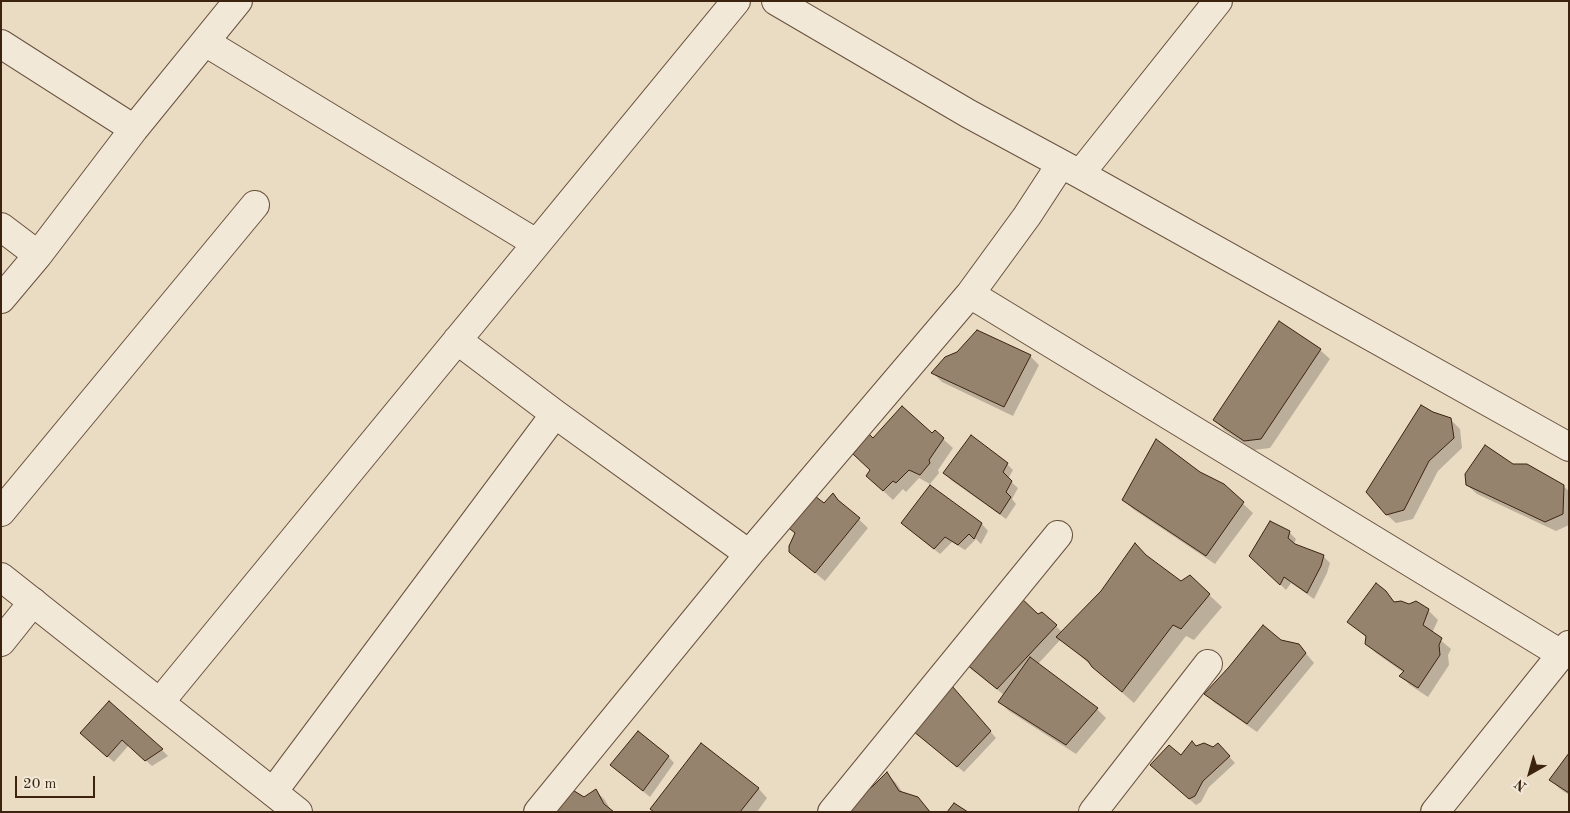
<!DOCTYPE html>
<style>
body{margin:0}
#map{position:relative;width:1570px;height:813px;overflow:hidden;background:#eadbc3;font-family:"Old Standard TT",serif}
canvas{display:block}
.frame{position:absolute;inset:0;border:2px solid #3c2310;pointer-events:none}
.north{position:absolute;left:1505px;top:748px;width:50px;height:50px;-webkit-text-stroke:4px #f1e8d8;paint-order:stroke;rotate:218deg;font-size:14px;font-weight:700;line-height:20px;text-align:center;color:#3c2310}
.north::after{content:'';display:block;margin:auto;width:18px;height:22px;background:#3c2310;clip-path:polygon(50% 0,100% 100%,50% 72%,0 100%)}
.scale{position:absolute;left:15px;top:776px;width:80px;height:22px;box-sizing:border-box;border:2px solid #3c2310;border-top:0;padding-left:6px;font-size:15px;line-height:18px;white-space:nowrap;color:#3c2310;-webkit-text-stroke:4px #f1e8d8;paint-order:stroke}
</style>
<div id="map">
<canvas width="1570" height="813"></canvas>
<div class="frame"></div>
<div class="north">N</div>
<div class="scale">20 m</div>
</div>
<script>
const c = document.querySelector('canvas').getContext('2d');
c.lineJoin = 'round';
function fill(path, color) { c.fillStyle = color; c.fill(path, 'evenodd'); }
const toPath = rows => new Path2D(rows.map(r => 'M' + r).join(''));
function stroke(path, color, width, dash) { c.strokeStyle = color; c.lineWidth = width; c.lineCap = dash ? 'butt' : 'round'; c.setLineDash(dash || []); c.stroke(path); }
fill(toPath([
 [1320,350,1330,359,1270,448,1254,450,1224,430,1215,420],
 [1030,356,1039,365,1013,416,942,382,933,373],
 [1433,414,1450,419,1460,429,1462,448,1438,471,1413,519,1396,523,1386,514],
 [932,434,943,439,953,448,938,470,939,473,930,484,919,478,906,492,903,489,893,500,877,485,871,470,873,439],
 [1007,464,1013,470,1008,479,1018,488,1012,499,1016,504,1006,519,951,480,945,473],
 [1512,465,1563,486,1569,491,1569,525,1556,531,1477,494,1467,485],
 [1223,485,1253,513,1215,564,1133,509,1124,500],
 [931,487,982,524,988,531,981,544,976,539,965,550,952,542,940,554,902,523],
 [833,495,868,528,825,581,790,552,796,534,786,524,824,505],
 [1289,532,1296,539,1294,544,1323,556,1330,563,1327,573,1314,599,1291,583,1286,590,1251,556],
 [1150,560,1181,583,1190,577,1222,607,1194,640,1186,636,1134,703,1061,639,1038,664,1097,709,1106,718,1076,754,1009,711,1000,702,1004,695,971,669,962,659,1038,616,1056,626,1062,632],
 [1385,592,1396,603,1428,610,1438,620,1432,633,1451,649,1448,655,1449,665,1428,697,1410,685,1401,676,1404,673,1376,653,1366,643,1367,638,1349,622],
 [1281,641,1299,645,1314,663,1257,732,1215,703,1205,694],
 [958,694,996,738,964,772,921,737],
 [109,703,162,750,168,756,152,766,129,745,114,762,88,740],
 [1196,748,1224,751,1235,763,1209,787,1201,802,1196,805,1158,771],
 [1569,755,1569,795,1560,789,1551,780],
 [668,756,674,763,650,797,611,765],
 [887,774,896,783,903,793,918,798,931,812,845,812,874,787],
 [758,788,767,798,757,812,655,812],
 [596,791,605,800,612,812,584,799]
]), '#0003');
const building = toPath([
 [1279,321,1321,349,1261,439,1244,441,1213,420,1279,321],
 [977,330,1031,355,1004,407,931,373,945,357,957,352,977,330],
 [1421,405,1433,412,1451,418,1454,438,1429,461,1404,510,1386,515,1366,492,1421,405],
 [902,406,932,433,935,430,944,438,929,460,930,463,920,475,909,470,896,483,893,481,883,491,866,476,870,470,853,454,869,434,873,438,902,406],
 [971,435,1008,463,1003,472,1012,481,1006,492,1011,497,1000,514,943,473,971,435],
 [1156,439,1200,472,1224,484,1244,502,1206,556,1122,500,1156,439],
 [1485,445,1513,464,1527,464,1564,485,1563,514,1545,522,1466,485,1465,474,1485,445],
 [930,485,982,523,974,539,969,534,958,545,945,537,934,549,901,523,930,485],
 [811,493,824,503,833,493,838,500,860,518,815,573,789,552,789,546,795,533,784,524,811,493],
 [1270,521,1290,531,1288,538,1295,544,1324,555,1321,566,1307,593,1284,577,1280,585,1249,556,1270,521],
 [1135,543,1146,555,1181,581,1190,575,1210,594,1181,629,1173,625,1122,692,1092,667,1088,661,1056,637,1101,591,1135,543],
 [1376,583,1386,591,1394,602,1401,601,1409,604,1416,601,1429,609,1423,625,1442,638,1439,645,1440,655,1418,688,1399,676,1404,671,1365,644,1366,636,1347,622,1376,583],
 [1019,596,1038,614,1042,612,1057,625,997,689,960,659,1019,596],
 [1263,625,1281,640,1299,644,1306,653,1247,724,1204,694,1229,667,1263,625],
 [1030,657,1098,708,1066,745,998,702,1030,657],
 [952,686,991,731,957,767,913,731,952,686],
 [109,701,163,749,145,761,122,740,107,757,80,733,109,701],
 [638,731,669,756,643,791,610,765,638,731],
 [1192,741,1196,746,1204,743,1213,747,1218,743,1230,756,1203,781,1195,796,1189,799,1150,765,1169,745,1181,755,1192,741],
 [701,743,759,788,740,812,654,812,650,809,701,743],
 [1569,753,1569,793,1549,780,1569,753],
 [887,772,899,791,918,797,930,812,843,812,841,809,873,786,887,772],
 [571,789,584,797,596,789,604,804,614,812,553,812,571,789],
 [954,803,968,812,947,812,954,803]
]);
fill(building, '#96836d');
stroke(building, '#3c2310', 1);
const minor = toPath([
 [776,1,969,114,1080,174,1569,447],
 [205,42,536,243],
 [1,44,134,129],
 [1080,174,1218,1],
 [1,227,38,255],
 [970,294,1561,654],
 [1,299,38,255,134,129,238,1],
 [457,340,555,414,749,554],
 [1,512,255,205],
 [1,642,33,602],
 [160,702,736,1],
 [273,792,555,414],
 [538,812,749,554,970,294,1027,216,1061,164],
 [832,812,1058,535],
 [1093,812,1208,664],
 [1435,812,1569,645]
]);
const tertiary = toPath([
 [1,577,298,812]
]);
stroke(minor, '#68513d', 30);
stroke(tertiary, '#68513d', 30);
stroke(minor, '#f1e8d8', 28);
stroke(tertiary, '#f1e8d8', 28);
</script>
